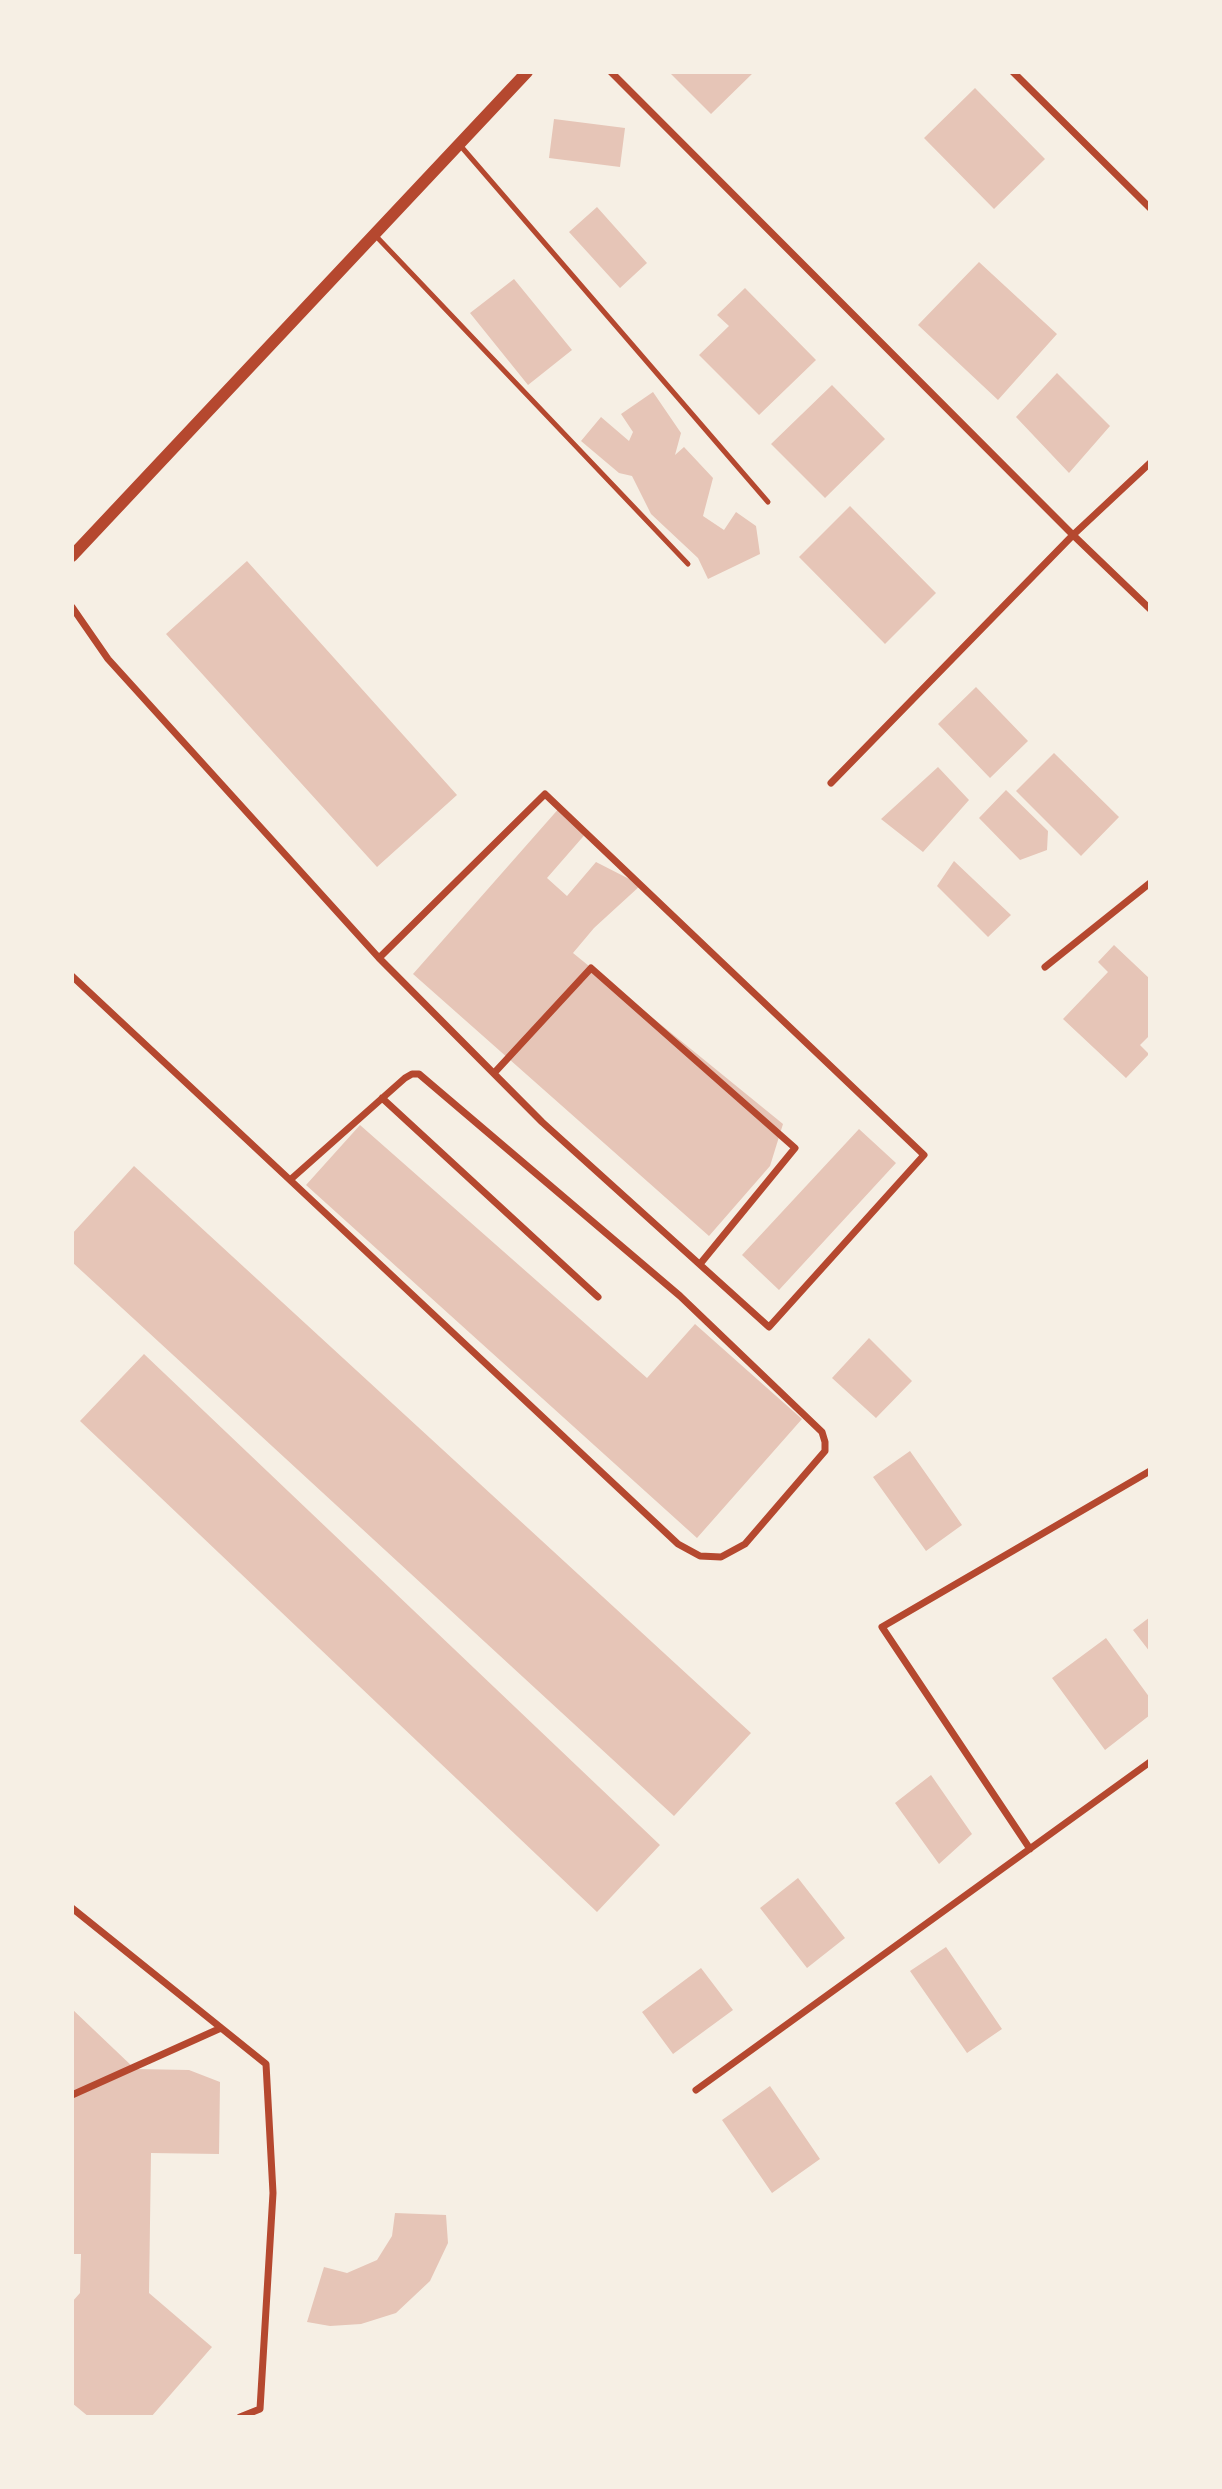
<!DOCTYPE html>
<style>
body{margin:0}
#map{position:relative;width:1222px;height:2489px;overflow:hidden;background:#f6efe4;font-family:"Fira Sans",sans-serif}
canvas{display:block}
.frame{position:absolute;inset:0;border:74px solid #f6efe4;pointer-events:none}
</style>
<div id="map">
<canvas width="1222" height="2489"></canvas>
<div class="frame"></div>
</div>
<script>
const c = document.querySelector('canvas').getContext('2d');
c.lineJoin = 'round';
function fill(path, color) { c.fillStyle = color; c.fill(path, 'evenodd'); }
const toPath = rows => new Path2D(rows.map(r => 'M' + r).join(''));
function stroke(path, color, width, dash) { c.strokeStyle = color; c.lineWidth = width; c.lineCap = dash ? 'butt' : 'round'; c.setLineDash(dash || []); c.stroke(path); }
fill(toPath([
 [669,72,754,72,711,114],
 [975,88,1045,159,994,209,924,138],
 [554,119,625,128,620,167,549,158],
 [597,207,647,263,620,288,569,232],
 [979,262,1057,334,998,400,918,325],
 [514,279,572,350,528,385,470,313],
 [745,288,816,360,759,415,699,355,729,326,717,315],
 [1057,373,1110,426,1069,473,1016,417],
 [832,385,885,439,825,498,771,444],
 [653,392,681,433,675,455,684,447,713,478,703,516,724,530,736,512,756,526,760,554,708,579,698,558,651,514,632,476,619,473,581,441,601,417,629,441,633,432,621,414],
 [850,506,936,593,885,644,799,557],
 [247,561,457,795,377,867,166,634],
 [976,687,1028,741,990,778,938,724],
 [1054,753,1119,817,1081,856,1016,791],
 [938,767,969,800,923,852,881,819],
 [1006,790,1048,831,1047,850,1020,860,979,818],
 [561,806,588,831,547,878,567,896,596,862,641,885,594,928,573,953,783,1124,770,1166,709,1236,413,974],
 [954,861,1011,915,988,937,937,886],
 [1114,945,1150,979,1150,1035,1140,1045,1149,1054,1126,1078,1063,1019,1108,972,1098,962],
 [360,1125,647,1378,695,1324,802,1419,697,1538,306,1185],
 [859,1129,896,1163,779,1290,742,1255],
 [134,1166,751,1733,674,1816,72,1262,72,1234],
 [869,1338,912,1381,876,1418,832,1378],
 [144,1354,660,1845,597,1912,80,1421],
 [910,1451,962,1525,926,1551,873,1477],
 [1150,1617,1150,1652,1133,1630],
 [1106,1638,1150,1698,1150,1715,1105,1750,1052,1678],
 [931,1775,972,1834,939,1864,895,1803],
 [798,1878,845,1938,807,1968,760,1908],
 [946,1947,1002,2029,967,2053,910,1971],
 [701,1968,733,2010,673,2054,642,2012],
 [72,2009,135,2069,189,2070,220,2082,219,2154,151,2153,149,2293,212,2347,151,2417,89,2417,72,2403,72,2302,80,2293,81,2254,72,2254],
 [770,2086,820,2159,772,2193,722,2120],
 [395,2213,446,2215,448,2243,430,2281,396,2313,361,2324,330,2326,307,2322,324,2267,347,2273,377,2260,392,2236]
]), '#e6c5b7');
stroke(toPath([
 [459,144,768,502],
 [374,234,688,564]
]), '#b5482f', 5);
stroke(toPath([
 [611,72,1073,535,1150,609],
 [1013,72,1150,208],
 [72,607,108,659,379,958,542,1122,769,1327,924,1155,545,794,379,958],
 [831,783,1073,535,1150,463],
 [1045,967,1150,883],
 [72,976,290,1180,678,1544,700,1556,721,1557,745,1544,825,1451,825,1442,822,1432,680,1296,419,1074,412,1074,405,1078,290,1180],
 [494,1073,591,968,795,1148,700,1264],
 [382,1098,598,1297],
 [1030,1849,882,1627,1150,1471],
 [72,1908,266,2064,273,2193,260,2409,240,2417],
 [696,2090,1150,1762],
 [72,2095,221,2028]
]), '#b5482f', 7);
stroke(toPath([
 [72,556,527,72]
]), '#b5482f', 12);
</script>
